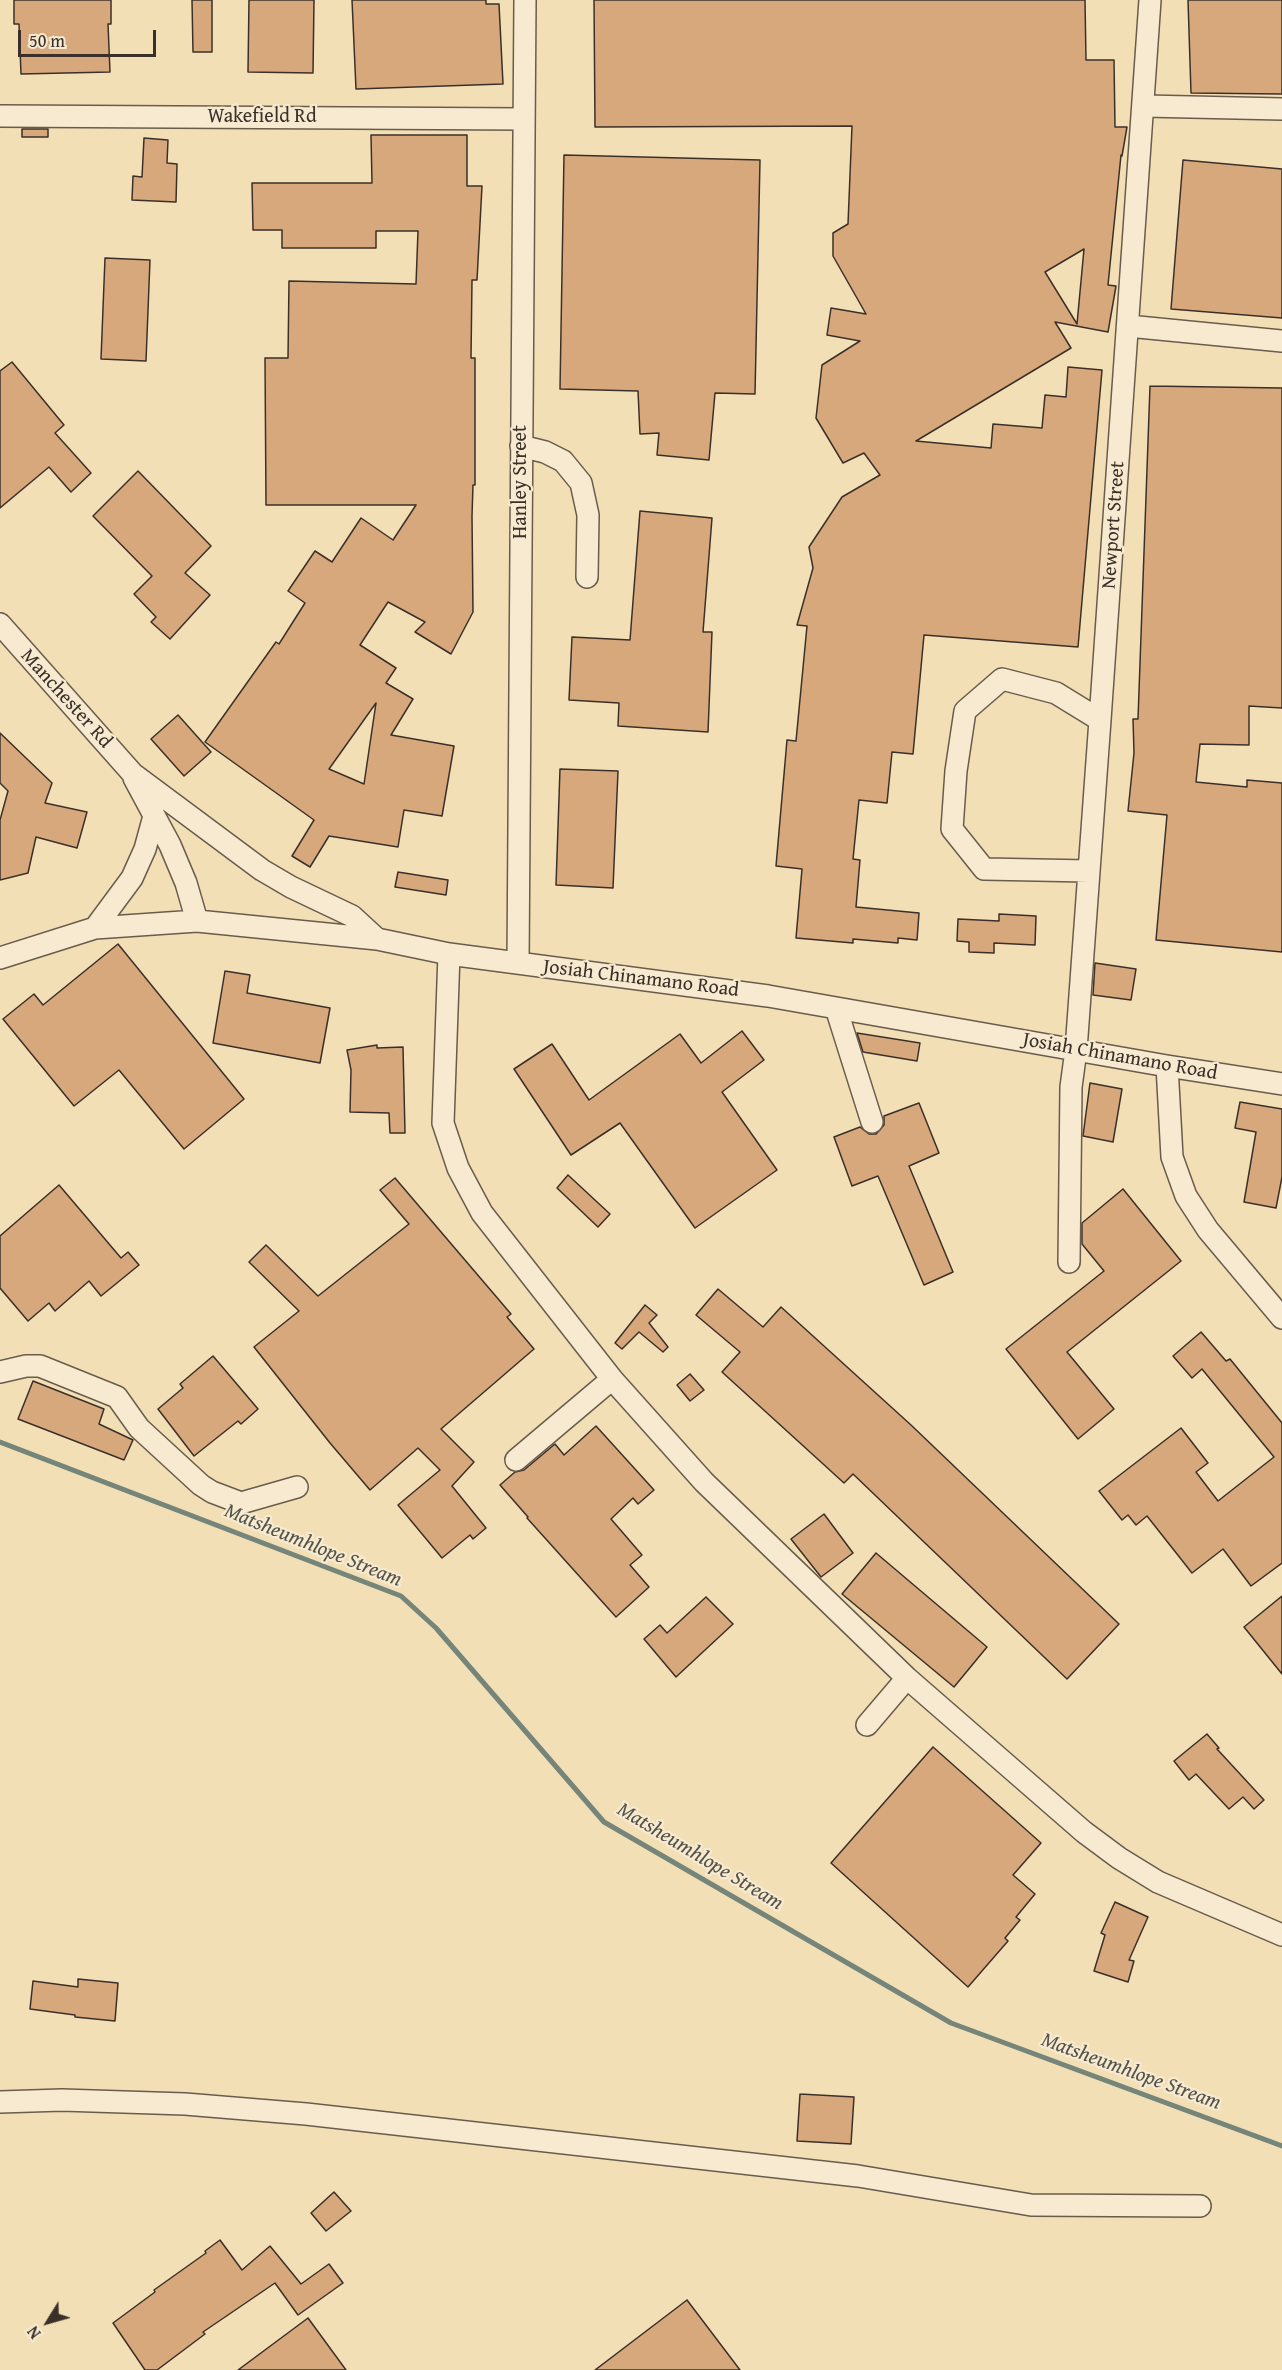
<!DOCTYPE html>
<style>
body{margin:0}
#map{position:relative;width:1282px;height:2370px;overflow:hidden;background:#f2dfb6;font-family:"Gentium Book Plus",serif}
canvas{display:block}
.north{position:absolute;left:18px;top:2292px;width:60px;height:60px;-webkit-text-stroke:4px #f7ead0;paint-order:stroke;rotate:233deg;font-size:16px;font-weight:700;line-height:24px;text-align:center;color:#3b3029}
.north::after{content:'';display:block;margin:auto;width:21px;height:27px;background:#3b3029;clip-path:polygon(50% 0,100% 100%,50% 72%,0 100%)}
.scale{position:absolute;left:18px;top:30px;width:138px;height:27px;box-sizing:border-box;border:3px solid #3b3029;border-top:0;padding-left:8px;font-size:18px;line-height:21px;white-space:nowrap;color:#3b3029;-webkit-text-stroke:4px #f7ead0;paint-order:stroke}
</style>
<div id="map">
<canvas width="1282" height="2370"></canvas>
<div class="north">N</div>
<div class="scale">50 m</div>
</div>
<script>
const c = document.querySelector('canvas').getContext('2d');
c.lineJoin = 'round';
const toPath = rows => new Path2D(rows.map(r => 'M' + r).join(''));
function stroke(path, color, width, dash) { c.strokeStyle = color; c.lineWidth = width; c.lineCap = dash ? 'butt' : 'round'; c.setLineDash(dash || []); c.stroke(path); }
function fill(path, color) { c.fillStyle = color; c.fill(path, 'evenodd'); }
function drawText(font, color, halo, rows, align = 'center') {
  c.font = font + ' "Gentium Book Plus",serif'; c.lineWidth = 4.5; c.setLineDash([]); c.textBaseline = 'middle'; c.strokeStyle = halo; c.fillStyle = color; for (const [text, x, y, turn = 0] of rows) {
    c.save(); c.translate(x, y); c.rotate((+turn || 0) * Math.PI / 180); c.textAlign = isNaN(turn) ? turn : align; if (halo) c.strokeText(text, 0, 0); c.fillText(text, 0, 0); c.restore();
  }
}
stroke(toPath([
 [0,1442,401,1596,436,1628,604,1822,951,2023,1282,2146]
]), '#758579', 5);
const building = toPath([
 [14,0,111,0,111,24,108,24,110,72,21,74,19,24,14,24,14,0],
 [192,0,212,0,212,52,193,52,192,0],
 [249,0,314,0,313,73,248,72,249,0],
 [352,0,486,0,486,4,499,4,503,84,356,89,352,0],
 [594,0,1085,0,1086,60,1114,60,1115,127,1127,127,1122,156,1121,155,1108,285,1116,286,1108,332,1055,322,1071,348,916,441,991,448,993,424,1042,428,1045,395,1066,397,1068,367,1102,370,1078,647,924,635,913,754,892,752,887,803,859,800,853,859,860,860,856,907,919,913,917,940,898,938,898,943,853,939,853,943,796,938,802,869,776,866,787,740,796,741,807,626,797,625,813,568,809,547,842,497,880,475,864,453,843,463,816,418,822,365,860,341,827,335,831,308,866,314,833,256,833,233,848,224,852,126,595,127,594,0],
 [1084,249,1077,324,1045,272,1084,249],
 [1188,0,1282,0,1282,94,1191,93,1188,0],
 [22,129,48,129,48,137,22,137,22,129],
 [371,135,467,135,467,186,482,186,477,280,472,280,471,358,475,358,475,485,473,485,472,516,473,612,451,654,415,632,425,622,388,602,360,645,396,668,386,683,413,699,391,735,454,746,442,816,404,810,398,847,329,836,310,867,292,856,314,820,205,742,276,642,279,644,305,603,288,591,315,551,332,562,361,518,393,540,416,505,266,505,265,358,288,358,289,281,416,284,418,231,376,231,376,248,282,248,282,230,253,230,252,183,372,183,371,135],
 [376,703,364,784,329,769,376,703],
 [144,138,168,140,167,163,177,164,176,202,132,200,133,176,142,177,144,138],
 [564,155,760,160,755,394,715,393,709,460,657,455,659,433,640,434,638,391,560,389,564,155],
 [1183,160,1282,169,1282,318,1171,309,1183,160],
 [105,258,150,260,146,361,101,359,105,258],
 [12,362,64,425,55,433,91,473,71,492,49,467,0,508,0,371,12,362],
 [1150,386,1282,388,1282,708,1249,706,1249,745,1200,744,1196,782,1247,787,1247,780,1282,783,1282,952,1156,940,1167,815,1128,811,1134,753,1133,719,1138,719,1150,386],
 [138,471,211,546,185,573,210,595,170,639,151,622,156,617,134,594,152,576,93,516,138,471],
 [640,511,712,518,703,632,712,632,708,732,618,726,619,703,569,700,572,637,630,640,640,511],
 [178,715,211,752,184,776,151,739,178,715],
 [0,733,52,783,45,803,87,812,77,848,36,837,28,873,0,880,0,820,8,791,0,783,0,733],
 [560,769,618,771,613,888,556,885,560,769],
 [398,872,448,880,446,895,395,887,398,872],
 [999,914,1036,916,1035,945,994,943,994,953,969,952,969,942,957,941,958,919,999,921,999,914],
 [118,944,244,1099,184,1149,119,1070,74,1106,3,1019,34,994,43,1005,118,944],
 [1095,963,1136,969,1131,1000,1093,995,1095,963],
 [225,971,250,975,247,993,330,1008,320,1063,213,1043,225,971],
 [742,1031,764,1060,722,1092,777,1170,695,1228,620,1123,571,1155,514,1069,552,1044,589,1100,680,1034,701,1063,742,1031],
 [857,1033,920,1043,917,1061,863,1052,857,1033],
 [377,1045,377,1048,403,1047,405,1133,390,1133,389,1113,350,1112,351,1070,347,1050,377,1045],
 [1090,1083,1122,1089,1113,1142,1083,1136,1090,1083],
 [1240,1102,1282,1109,1282,1177,1276,1208,1244,1202,1256,1132,1235,1128,1240,1102],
 [919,1103,939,1153,909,1166,953,1272,924,1285,878,1176,852,1186,834,1137,860,1127,869,1134,876,1134,884,1125,884,1116,919,1103],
 [568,1175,610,1214,598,1227,557,1188,568,1175],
 [395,1178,511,1314,507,1317,534,1349,441,1429,474,1462,452,1486,486,1528,473,1539,470,1535,442,1558,398,1505,440,1470,418,1448,370,1490,330,1443,254,1347,299,1311,249,1262,266,1245,318,1296,409,1224,380,1190,395,1178],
 [59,1185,121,1258,128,1252,139,1265,101,1296,89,1281,55,1311,49,1303,28,1321,0,1288,0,1236,59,1185],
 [1123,1189,1181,1261,1067,1352,1114,1409,1078,1439,1006,1349,1104,1271,1082,1244,1082,1223,1123,1189],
 [718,1289,763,1327,781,1307,911,1425,1119,1624,1067,1679,853,1474,844,1483,722,1372,740,1352,696,1315,718,1289],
 [645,1305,657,1315,649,1323,668,1347,663,1352,639,1332,622,1349,615,1343,645,1305],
 [1201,1332,1226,1361,1230,1359,1282,1423,1282,1563,1251,1586,1223,1549,1192,1573,1147,1516,1136,1525,1128,1515,1122,1520,1099,1491,1181,1428,1208,1463,1196,1472,1218,1501,1274,1457,1202,1369,1192,1378,1173,1356,1201,1332],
 [213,1356,258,1409,241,1424,238,1421,194,1456,158,1409,183,1388,180,1384,213,1356],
 [690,1374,704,1390,690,1401,677,1385,690,1374],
 [33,1381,104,1409,99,1424,133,1440,124,1460,18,1419,33,1381],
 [596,1426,654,1490,638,1504,633,1498,611,1519,642,1555,630,1565,649,1587,616,1617,527,1518,528,1517,500,1485,515,1472,524,1470,555,1444,564,1455,596,1426],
 [824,1514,853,1553,821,1577,791,1539,824,1514],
 [876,1553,987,1647,954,1687,842,1594,876,1553],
 [1282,1596,1282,1674,1244,1627,1282,1596],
 [706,1597,733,1624,676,1677,644,1639,660,1625,667,1633,706,1597],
 [1207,1734,1219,1748,1217,1749,1264,1800,1254,1809,1243,1797,1229,1809,1196,1774,1189,1780,1174,1761,1207,1734],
 [933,1747,1041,1843,1013,1875,1035,1894,1016,1917,1020,1920,1005,1938,1008,1941,968,1987,831,1863,933,1747],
 [1115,1902,1148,1917,1129,1960,1134,1961,1128,1982,1094,1971,1105,1935,1101,1933,1115,1902],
 [78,1979,118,1983,115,2021,75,2017,75,2015,30,2009,33,1981,78,1987,78,1979],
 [800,2094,854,2097,851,2144,797,2141,800,2094],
 [334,2192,351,2211,326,2231,311,2213,334,2192],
 [220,2240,242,2270,270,2246,301,2284,329,2264,343,2283,298,2315,275,2283,203,2332,205,2334,157,2370,145,2370,113,2323,155,2292,154,2290,206,2253,205,2251,220,2240],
 [687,2300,740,2370,595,2370,687,2300],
 [308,2318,346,2370,238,2370,308,2318]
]);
fill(building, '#d8a87d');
stroke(building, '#3b3029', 1.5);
const minor = toPath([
 [1145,106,1282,109],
 [0,116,523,119],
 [1128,326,1282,341],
 [521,446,545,452,563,461,581,483,588,515,587,577],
 [0,624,133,774,262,870,291,887,352,916,377,939],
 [134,778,170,845,186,883,197,921],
 [1089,871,984,869,952,829,956,771,965,711,1002,679,1056,693,1100,720],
 [95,928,132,878,145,849,154,816],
 [449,954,443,1123,458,1168,482,1213,612,1379,704,1482,907,1678,1084,1832,1119,1858,1158,1882,1282,1935],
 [0,958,95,928,197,921,377,939,449,954,768,996,1167,1066,1282,1084],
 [518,963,525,0],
 [836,1008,872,1122],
 [1167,1066,1172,1157,1186,1196,1208,1230,1282,1318],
 [1069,1262,1071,1087,1076,1050,1100,720,1150,0],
 [0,1372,26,1366,40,1366,117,1397,139,1428,201,1485,212,1492,241,1503,297,1487],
 [516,1460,612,1379],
 [867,1725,907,1678],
 [0,2102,62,2100,185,2104,306,2114,858,2176,1031,2205,1200,2206]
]);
stroke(minor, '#695c4c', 24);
stroke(minor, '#f7ead0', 21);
drawText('20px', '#3b3029', '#f7ead0', [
 ["Wakefield Rd",262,117],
 ["Hanley Street",521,482,-90],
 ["Newport Street",1114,525,-86],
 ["Manchester Rd",66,699,48],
 ["Josiah Chinamano Road",641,979,7],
 ["Josiah Chinamano Road",1120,1057,10]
]);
drawText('italic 21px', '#53534a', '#f7ead0', [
 ["Matsheumhlope Stream",313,1546,22],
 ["Matsheumhlope Stream",700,1857,31],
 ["Matsheumhlope Stream",1131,2072,20]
]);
</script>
